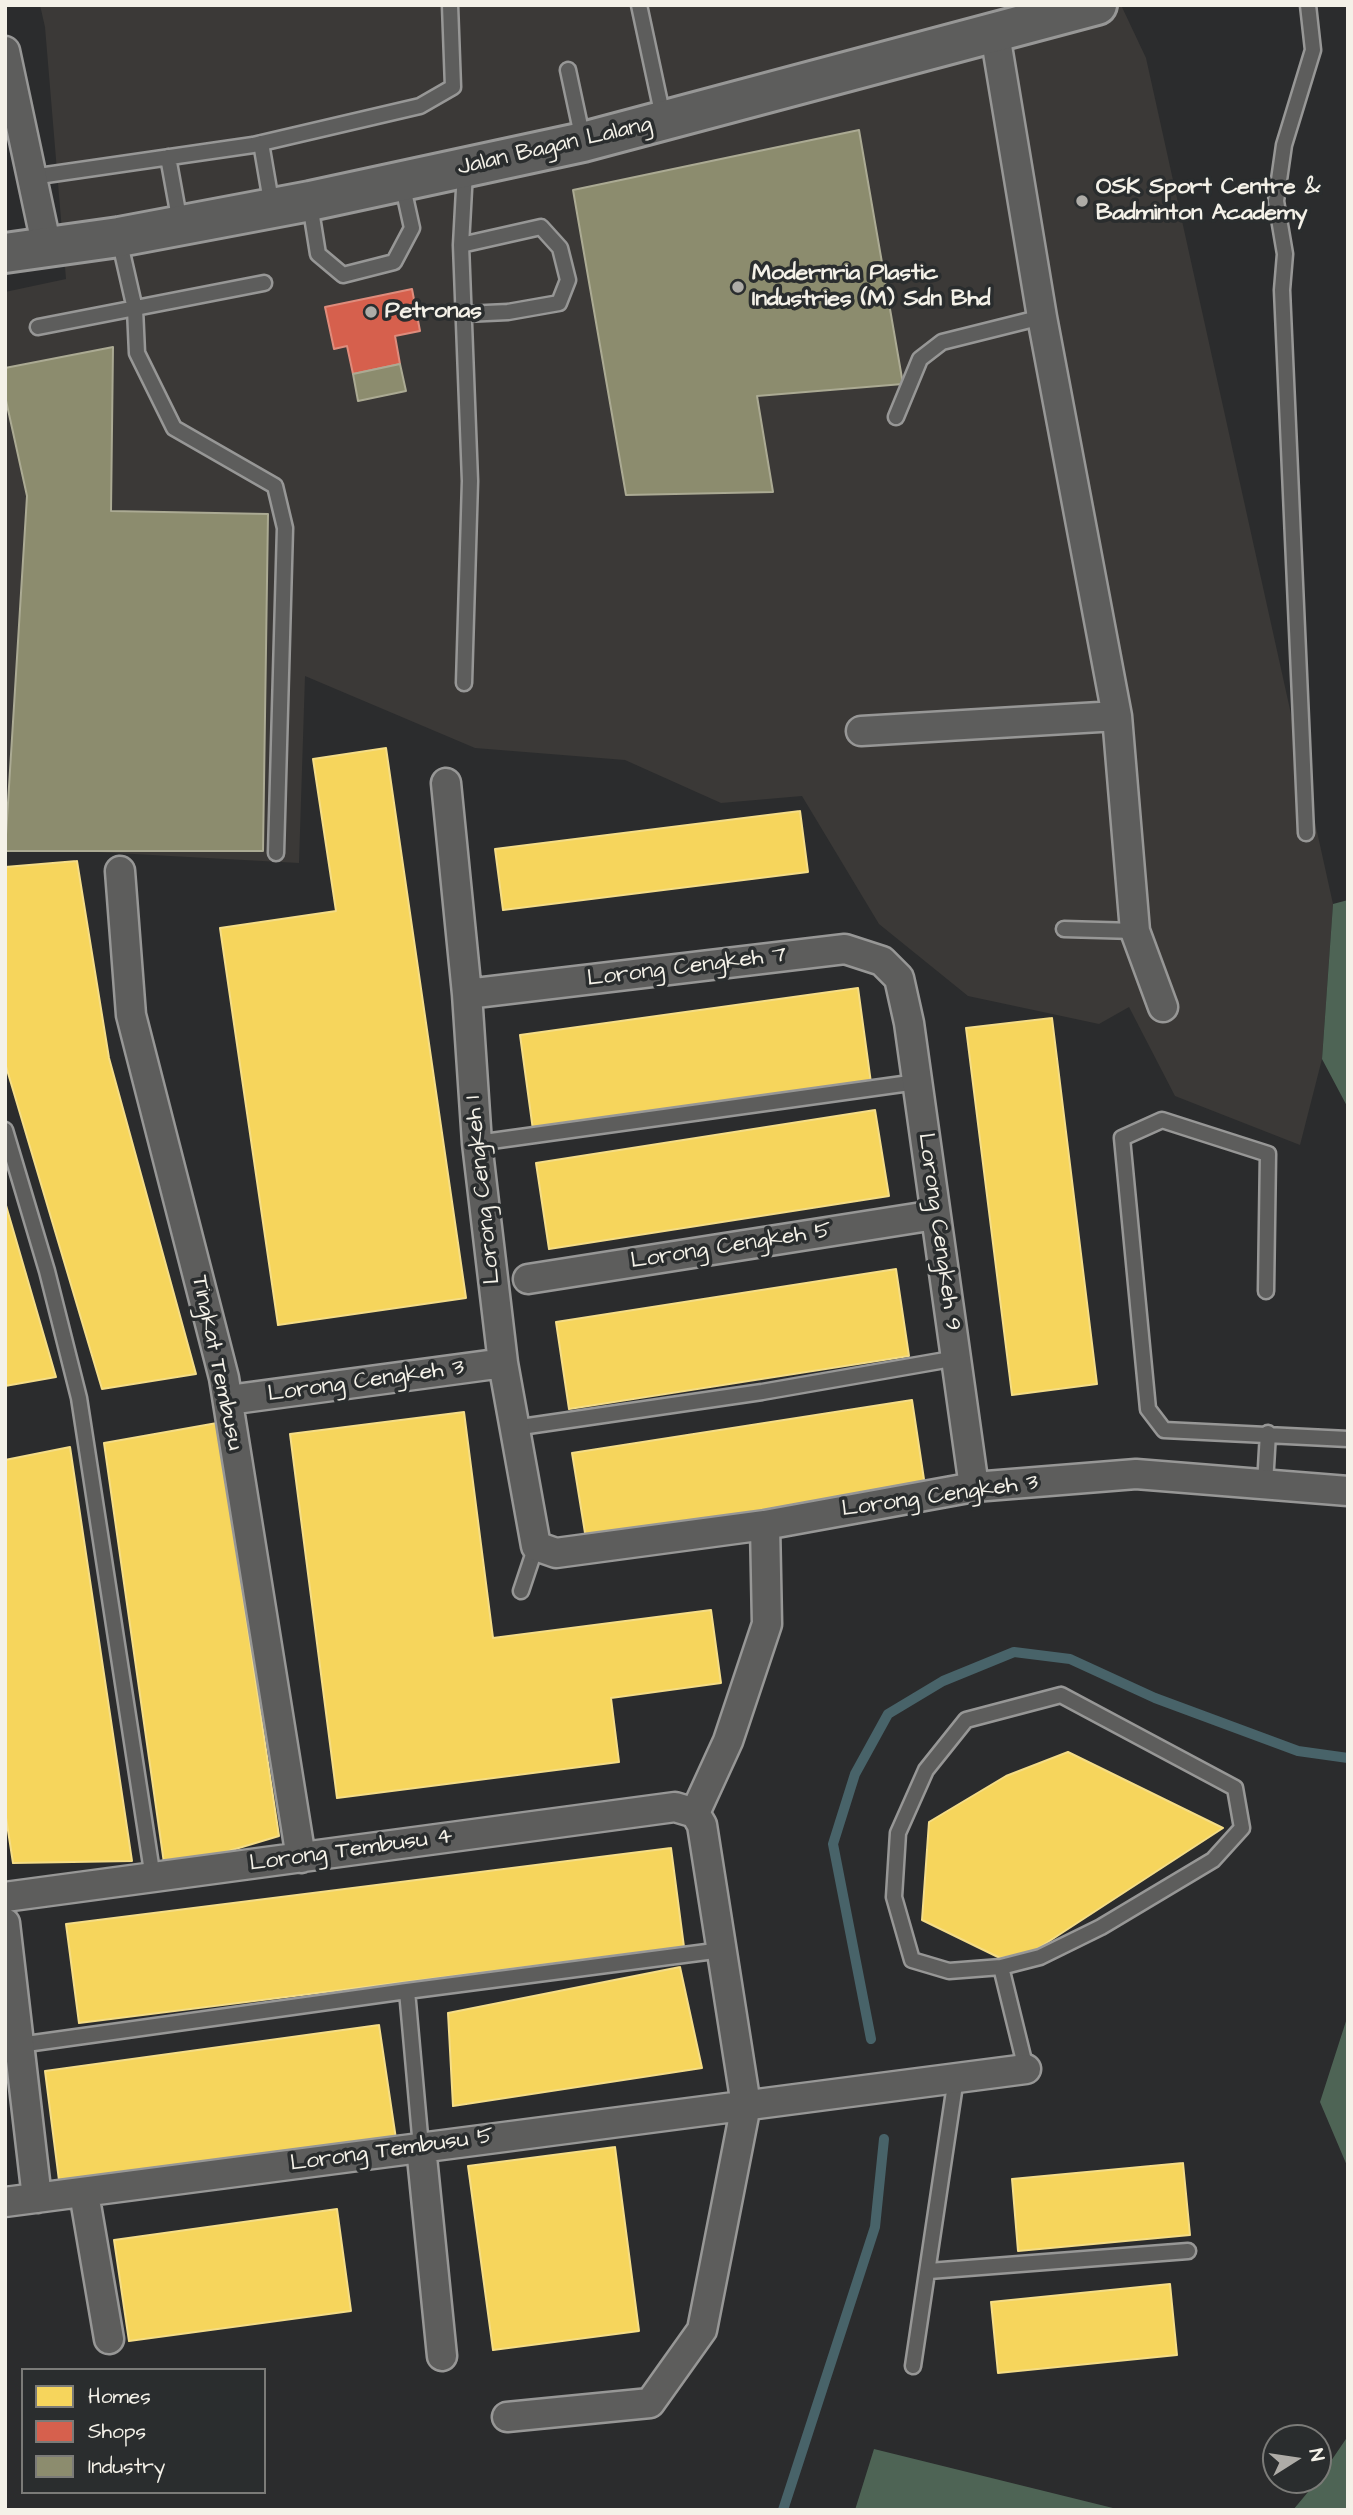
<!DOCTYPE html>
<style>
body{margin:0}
#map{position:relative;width:1353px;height:2515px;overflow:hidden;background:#2b2c2d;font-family:"Architects Daughter",sans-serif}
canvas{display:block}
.frame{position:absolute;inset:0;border:7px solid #f4f1e8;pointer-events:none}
.legend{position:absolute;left:21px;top:2368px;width:245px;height:126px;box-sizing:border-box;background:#2a2d2e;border:2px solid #7b7b78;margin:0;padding:9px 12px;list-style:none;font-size:21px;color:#f4f1e8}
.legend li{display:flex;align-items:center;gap:14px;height:35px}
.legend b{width:35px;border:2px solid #7b7b78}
.north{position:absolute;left:1262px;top:2424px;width:70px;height:70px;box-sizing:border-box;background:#2a2d2e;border:2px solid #7b7b78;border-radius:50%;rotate:78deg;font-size:19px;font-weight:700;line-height:28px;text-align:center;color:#f4f1e8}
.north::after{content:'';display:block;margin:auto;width:24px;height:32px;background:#aeaca7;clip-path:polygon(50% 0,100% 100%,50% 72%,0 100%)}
</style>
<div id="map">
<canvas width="1353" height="2515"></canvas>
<div class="frame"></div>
<ul class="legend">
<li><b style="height:19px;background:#f6d55c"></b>Homes</li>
<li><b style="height:19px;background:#d6604d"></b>Shops</li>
<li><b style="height:19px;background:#8c8c6e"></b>Industry</li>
</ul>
<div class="north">N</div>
</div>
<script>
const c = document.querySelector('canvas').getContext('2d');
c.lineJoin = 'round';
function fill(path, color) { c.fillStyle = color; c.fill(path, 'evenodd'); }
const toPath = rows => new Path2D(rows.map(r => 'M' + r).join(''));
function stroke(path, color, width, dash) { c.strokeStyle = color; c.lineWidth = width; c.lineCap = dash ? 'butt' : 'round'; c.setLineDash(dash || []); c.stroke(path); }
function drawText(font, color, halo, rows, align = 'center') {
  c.font = font + ' "Architects Daughter",sans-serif'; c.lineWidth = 7; c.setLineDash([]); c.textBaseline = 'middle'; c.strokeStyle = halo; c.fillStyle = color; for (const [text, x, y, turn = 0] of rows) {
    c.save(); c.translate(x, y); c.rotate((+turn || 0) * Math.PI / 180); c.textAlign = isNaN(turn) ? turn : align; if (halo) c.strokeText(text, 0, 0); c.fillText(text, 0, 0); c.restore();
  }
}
fill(toPath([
 [40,5,1121,5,1146,58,1333,904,1322,1059,1300,1145,1175,1096,1129,1007,1099,1024,968,996,879,924,802,796,721,803,625,760,475,748,305,676,299,863,5,847,5,292,66,279,45,27]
]), '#3b3937');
fill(toPath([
 [1348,900,1348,1108,1322,1059,1333,904],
 [1348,2015,1348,2168,1320,2102],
 [1348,2436,1348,2510,1293,2510,1318,2480],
 [874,2449,1121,2510,855,2510]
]), '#4e6455');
const homes = toPath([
 [386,748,466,1298,278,1325,220,928,336,911,313,759,386,748],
 [800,811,808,872,503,910,495,849,800,811],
 [77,861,109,1058,196,1374,102,1389,5,1063,5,867,77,861],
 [858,988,871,1083,533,1130,520,1035,858,988],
 [1052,1018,1097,1384,1012,1395,966,1028,1052,1018],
 [875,1110,889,1196,549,1249,536,1163,875,1110],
 [5,1202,56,1377,5,1386,5,1202],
 [896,1269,909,1356,569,1409,556,1322,896,1269],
 [912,1400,925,1486,586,1539,572,1453,912,1400],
 [464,1412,493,1638,711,1610,721,1683,611,1698,619,1762,337,1798,290,1434,464,1412],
 [217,1423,279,1836,165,1870,104,1443,217,1423],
 [70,1447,132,1861,13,1863,5,1811,5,1460,70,1447],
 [1068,1752,1223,1828,1031,1953,1000,1958,922,1920,929,1822,1006,1776,1068,1752],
 [671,1848,684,1947,79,2023,66,1924,671,1848],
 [680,1967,702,2068,453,2106,448,2013,680,1967],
 [379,2025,396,2139,60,2188,45,2071,379,2025],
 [615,2147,639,2331,493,2350,468,2166,615,2147],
 [1183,2163,1190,2235,1018,2251,1012,2179,1183,2163],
 [337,2209,351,2311,129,2341,114,2240,337,2209],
 [1170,2284,1177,2355,998,2373,991,2302,1170,2284]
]);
fill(homes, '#f6d55c');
stroke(homes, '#f5dd86', 2);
const shops = toPath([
 [412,289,420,331,395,336,400,364,353,374,347,346,334,349,325,307,412,289]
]);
fill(shops, '#d6604d');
stroke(shops, '#df8c7c', 2);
const industry = toPath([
 [859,130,903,384,757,396,773,492,626,495,573,190,859,130],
 [113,347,111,511,268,514,263,851,5,851,27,496,5,396,5,368,113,347],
 [400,364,406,391,358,401,353,374,400,364]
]);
fill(industry, '#8c8c6e');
stroke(industry, '#abaa93', 2);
stroke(toPath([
 [871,2039,833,1844,855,1774,888,1714,943,1681,1014,1652,1070,1659,1155,1698,1298,1751,1348,1758],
 [783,2510,875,2227,884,2139]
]), '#486369', 10);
const lane = toPath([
 [639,5,663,117],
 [568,70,583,140],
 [261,143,272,207],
 [168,157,180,223],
 [32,177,253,145,420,106,453,87,450,5],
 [310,204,318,254,343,275,394,262,412,228,402,183],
 [119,239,135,309,137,353,174,428,275,486,285,528,276,853],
 [461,245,541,227,560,248,568,280,559,303,508,312,465,314],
 [38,327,264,283],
 [896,417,920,359,942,342,1042,317],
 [464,683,470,481,461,245,465,171],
 [1306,833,1282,290,1285,254,1276,201,1284,145,1313,50,1308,5],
 [1064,929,1135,931],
 [5,1130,47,1271,79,1398,153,1878],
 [477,1143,917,1082],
 [1266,1291,1268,1154,1162,1120,1122,1138,1148,1409,1164,1430,1348,1439],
 [514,1428,762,1392,957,1358],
 [1265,1484,1268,1433],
 [521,1591,536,1546],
 [1061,1695,1235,1788,1242,1828,1213,1860,1101,1927,1040,1957,1001,1967,949,1971,912,1960,894,1897,898,1833,926,1770,966,1720,1061,1695],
 [1001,1967,1026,2069],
 [407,1991,722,1950],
 [19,2045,407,1991,421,2147],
 [929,2271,1188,2251],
 [913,2366,956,2078]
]);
const street = toPath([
 [995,34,1042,317,1117,716,1135,931,1163,1007],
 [5,51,47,248],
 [861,731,1117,716],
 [446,783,467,994,477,1143,503,1363,536,1546,556,1553,765,1525,974,1487,1136,1474,1348,1491],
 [120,871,131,1015,224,1378,301,1858],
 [467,994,845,949,882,961,899,978,909,1023,974,1487],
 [528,1279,935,1215],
 [228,1400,503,1363],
 [5,1897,675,1807,695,1813],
 [5,1923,37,2198],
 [421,2147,442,2356],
 [84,2193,109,2339],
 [5,2202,1026,2069],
 [507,2417,650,2403,702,2330,746,2105,702,1825,695,1813,728,1741,767,1624,765,1525]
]);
const secondary = toPath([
 [5,253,119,237,310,201,583,142,1097,5]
]);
stroke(lane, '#979796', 19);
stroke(street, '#979796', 33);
stroke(secondary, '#979796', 44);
stroke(lane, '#5d5d5c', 14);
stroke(street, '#5d5d5c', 28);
stroke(secondary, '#5d5d5c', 38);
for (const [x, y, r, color] of [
 [1082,201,7,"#aeaca7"],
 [738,287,7,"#aeaca7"],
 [371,312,7,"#aeaca7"]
]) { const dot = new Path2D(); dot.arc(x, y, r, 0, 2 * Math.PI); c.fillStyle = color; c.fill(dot); stroke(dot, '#2a2d2e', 2.5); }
drawText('23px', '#f4f1e8', '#2a2d2e', [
 ["Jalan Bagan Lalang",555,147,-13],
 ["Lorong Cengkeh 7",687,968,-7],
 ["Lorong Cengkeh 1",484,1190,-96],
 ["Lorong Cengkeh 9",938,1232,82],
 ["Lorong Cengkeh 5",731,1247,-9],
 ["Tingkat Tembusu",216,1363,78],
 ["Lorong Cengkeh 3",366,1382,-8],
 ["Lorong Cengkeh 3",940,1497,-8],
 ["Lorong Tembusu 4",351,1851,-8],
 ["Lorong Tembusu 5",392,2151,-8]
]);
drawText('bold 23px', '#f4f1e8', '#2a2d2e', [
 ["OSK Sport Centre &",1096,188],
 ["Badminton Academy",1096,214],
 ["Modernria Plastic",752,274],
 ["Industries (M) Sdn Bhd",752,300],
 ["Petronas",385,312]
], 'left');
</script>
